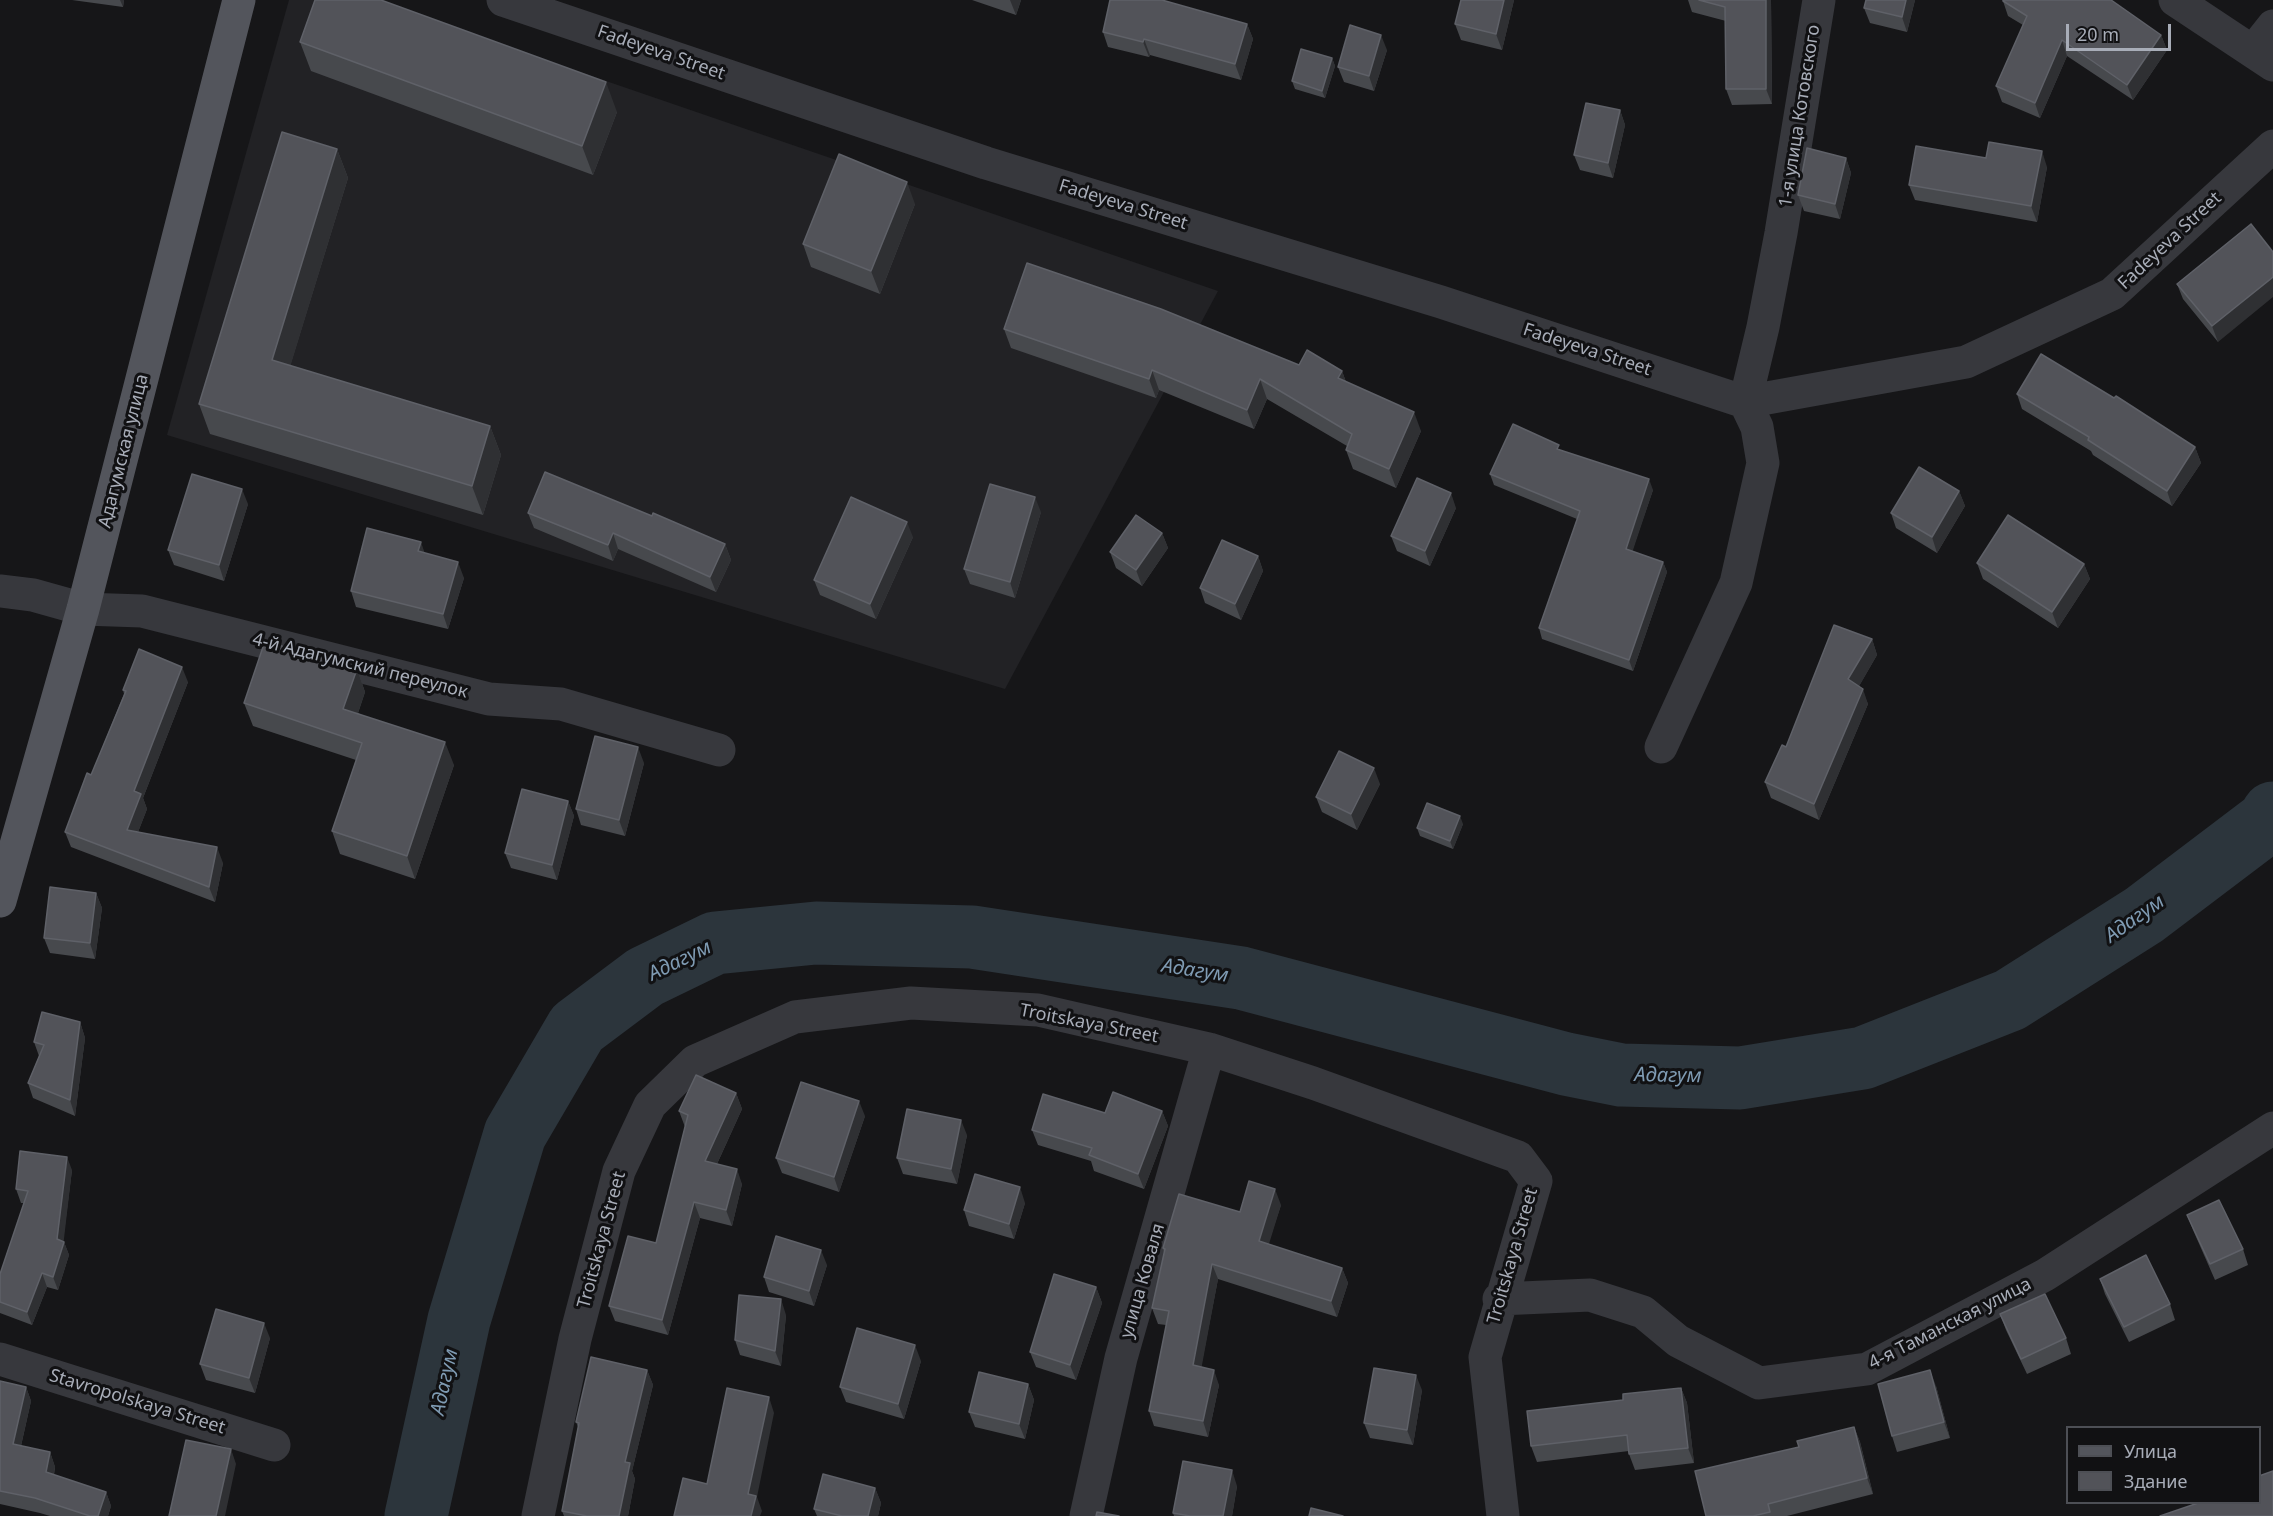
<!DOCTYPE html>
<meta charset="utf-8">
<style>
body{margin:0}
#map{position:relative;width:2273px;height:1516px;overflow:hidden;background:#161618;font-family:"Noto Sans",sans-serif}
canvas{display:block}
.legend{position:absolute;left:2066px;top:1426px;width:195px;height:78px;box-sizing:border-box;background:#111113;border:2px solid #4d4f55;margin:0;padding:8px 10px;list-style:none;font-size:18px;color:#a8adb8}
.legend li{display:flex;align-items:center;gap:12px;height:30px}
.legend b{width:30px;border:2px solid #4d4f55}
.scale{position:absolute;left:2066px;top:24px;width:105px;height:27px;box-sizing:border-box;border:3px solid #a8adb8;border-top:0;padding-left:8px;font-size:18px;line-height:21px;white-space:nowrap;color:#a8adb8;-webkit-text-stroke:4px #111113;paint-order:stroke}
</style>
<div id="map">
<canvas width="2273" height="1516"></canvas>
<ul class="legend">
<li><b style="height:8px;background:#53555c"></b>Улица</li>
<li><b style="height:16px;background:#525359"></b>Здание</li>
</ul>
<div class="scale">20 m</div>
</div>
<script>
const c = document.querySelector('canvas').getContext('2d');
c.lineJoin = 'round';
function fill(path, color) { c.fillStyle = color; c.fill(path, 'evenodd'); }
const toPath = rows => new Path2D(rows.map(r => 'M' + r).join(''));
function stroke(path, color, width, dash) { c.strokeStyle = color; c.lineWidth = width; c.lineCap = dash ? 'butt' : 'round'; c.setLineDash(dash || []); c.stroke(path); }
function drawText(font, color, halo, rows, align = 'center') {
  c.font = font + ' "Noto Sans",sans-serif'; c.lineWidth = 6; c.setLineDash([]); c.textBaseline = 'middle'; c.strokeStyle = halo; c.fillStyle = color; for (const [text, x, y, turn = 0] of rows) {
    c.save(); c.translate(x, y); c.rotate((+turn || 0) * Math.PI / 180); c.textAlign = isNaN(turn) ? turn : align; if (halo) c.strokeText(text, 0, 0); c.fillText(text, 0, 0); c.restore();
  }
}
fill(toPath([
 [289,0,370,0,1218,291,1005,689,167,435]
]), '#222225');
stroke(toPath([
 [416,1516,459,1320,515,1134,577,1028,645,977,715,943,816,933,972,937,1241,978,1566,1064,1621,1075,1740,1078,1863,1058,2010,1000,2144,915,2268,821,2273,813]
]), '#2c353c', 63);
stroke(toPath([
 [503,0,986,163,1441,302,1745,402,1966,362,2112,294,2273,146],
 [2175,0,2273,65],
 [2254,50,2273,26],
 [0,591,33,595,83,609,142,611,489,699,561,704,719,750],
 [1661,747,1736,583,1763,463,1757,427,1745,402,1763,327,1781,233,1819,0],
 [1499,1299,1590,1295,1643,1312,1678,1341,1759,1383,1867,1369,2045,1275,2273,1128],
 [0,1359,274,1445],
 [538,1516,575,1339,619,1171,650,1105,695,1061,795,1017,911,1003,1038,1010,1209,1049,1313,1083,1518,1157,1536,1181,1485,1357,1503,1516],
 [1086,1516,1121,1358,1209,1049]
]), '#37383d', 33);
stroke(toPath([
 [0,901,83,609,239,0]
]), '#53555c', 33);
fill(toPath([
 [72,0,124,0,123,7],
 [972,0,1021,0,1016,15],
 [1461,0,1514,0,1502,50,1461,40,1455,24],
 [1688,0,1771,0,1772,104,1732,105,1726,89,1726,21,1692,12],
 [1866,0,1915,0,1907,32,1870,23,1864,8],
 [2003,1,2113,2,2161,35,2167,50,2133,100,2067,56,2040,118,2002,102,1996,86,2023,25,2008,16],
 [1247,24,1253,39,1241,80,1150,55,1149,57,1108,47,1103,32],
 [300,42,617,112,593,175,311,71],
 [1387,50,1374,91,1344,82,1338,67],
 [1332,58,1335,66,1325,98,1295,89,1292,81],
 [1620,110,1625,125,1613,178,1580,170,1574,155],
 [337,149,348,178,290,366,490,426,501,455,483,515,210,434,199,404],
 [1846,158,1851,173,1840,219,1804,211,1798,195],
 [1986,158,2047,167,2037,222,1915,200,1909,185],
 [915,204,880,294,811,267,803,244],
 [2251,224,2218,342,2183,299,2177,284],
 [1004,329,1299,365,1342,371,1346,382,1421,431,1396,488,1353,469,1346,450,1347,446,1267,399,1254,429,1159,390,1156,398,1011,348],
 [2017,394,2195,447,2201,463,2172,506,2093,455,2091,451,2022,409],
 [1561,450,1653,490,1632,551,1663,562,1667,572,1633,671,1542,639,1539,628,1577,519,1494,485,1490,474],
 [1959,491,1965,506,1937,553,1896,528,1891,513],
 [248,504,224,581,174,565,168,550],
 [1456,508,1430,566,1397,551,1391,536],
 [1041,512,1015,598,970,584,964,569],
 [528,513,652,516,725,544,731,560,716,592,618,549,613,561,534,528],
 [1162,533,1168,548,1142,586,1116,568,1110,552],
 [913,537,876,619,820,595,814,580],
 [425,553,464,578,448,629,356,607,351,591],
 [1258,556,1263,571,1241,620,1205,603,1200,588],
 [1977,563,2084,564,2090,579,2058,628,1983,579],
 [1872,639,1877,655,1859,686,1868,704,1819,820,1771,798,1765,782,1786,747],
 [357,669,365,692,358,713,454,765,415,879,340,854,332,831,356,760,253,726,244,703],
 [188,682,143,798,147,809,138,832,223,863,215,902,71,847,65,832,91,775,124,694,123,690],
 [644,763,625,836,581,825,576,809],
 [1380,784,1357,830,1322,812,1316,797],
 [568,801,574,816,557,880,511,868,505,853],
 [1463,824,1453,849,1420,836,1417,828],
 [96,893,102,908,95,959,50,953,44,938],
 [80,1022,85,1038,75,1116,33,1098,28,1083,39,1056,34,1042],
 [736,1093,742,1109,717,1164,742,1184,732,1226,700,1218,668,1335,615,1321,609,1306,656,1243,685,1127,679,1111],
 [1162,1111,1168,1126,1144,1189,1094,1171,1091,1161,1038,1145,1032,1130,1105,1113],
 [865,1116,839,1192,782,1173,776,1158],
 [967,1135,957,1184,903,1174,897,1158],
 [72,1170,63,1241,64,1242,69,1255,58,1290,47,1287,32,1325,0,1313,0,1274,24,1203,21,1203,16,1189],
 [1025,1203,1014,1239,969,1226,964,1210],
 [1281,1205,1268,1244,1342,1268,1348,1283,1337,1317,1218,1279,1201,1367,1219,1385,1208,1437,1154,1426,1149,1411,1166,1325,1158,1324,1152,1308,1164,1253,1163,1248,1240,1212],
 [2187,1215,2243,1249,2248,1265,2215,1280,2193,1230],
 [827,1265,814,1306,769,1292,764,1277],
 [2100,1279,2170,1304,2175,1320,2129,1342,2105,1294],
 [1096,1287,1102,1303,1076,1380,1036,1367,1030,1352],
 [2000,1314,2066,1338,2071,1354,2027,1374,2006,1330],
 [786,1315,781,1366,740,1355,735,1340],
 [270,1338,255,1393,206,1380,200,1364],
 [921,1361,904,1419,846,1402,840,1387],
 [647,1370,653,1385,632,1471,635,1479,628,1516,564,1516,562,1511,578,1427,576,1422],
 [0,1381,26,1387,31,1401,21,1446,50,1452,55,1467,54,1475,106,1492,111,1506,108,1516,50,1516,40,1513,0,1504],
 [1028,1384,1034,1400,1025,1439,975,1427,969,1412],
 [1936,1386,1950,1438,1897,1452,1892,1436],
 [1681,1388,1687,1403,1694,1463,1635,1470,1629,1454,1629,1451,1537,1462,1531,1446,1623,1400],
 [1422,1390,1413,1445,1370,1438,1364,1423],
 [1854,1427,1860,1442,1873,1494,1787,1516,1706,1516,1799,1447],
 [1237,1486,1232,1516,1174,1516,1173,1513],
 [875,1488,881,1503,878,1516,817,1516,814,1509]
]), '#47494d');
fill(toPath([
 [120,0,124,0,123,7],
 [1010,0,1021,0,1016,15],
 [1504,0,1514,0,1502,50,1496,34],
 [1766,0,1771,0,1772,104,1766,89],
 [1906,0,1915,0,1907,32,1902,17],
 [1247,24,1253,39,1241,80,1235,64],
 [1381,35,1387,50,1374,91,1369,76],
 [2161,35,2167,50,2133,100,2127,85],
 [1144,39,1150,55,1149,57,1143,42],
 [2062,40,2067,56,2040,118,2035,103],
 [1332,58,1335,66,1325,98,1322,91],
 [606,82,617,112,593,175,582,146],
 [1620,110,1625,125,1613,178,1608,163],
 [337,149,348,178,283,390,272,360],
 [2042,151,2047,167,2037,222,2031,206],
 [1846,158,1851,173,1840,219,1835,204],
 [907,182,915,204,880,294,871,271],
 [2273,277,2273,297,2218,342,2212,326],
 [1152,370,1159,390,1156,398,1149,379],
 [1342,371,1349,391,1338,378],
 [1260,379,1267,399,1254,429,1247,410],
 [1414,412,1421,431,1396,488,1389,469],
 [490,426,501,455,483,515,472,486],
 [2195,447,2201,463,2172,506,2167,491],
 [1649,479,1653,490,1630,559,1626,549],
 [242,489,248,504,224,581,219,565],
 [1959,491,1965,506,1937,553,1932,537],
 [1451,493,1456,508,1430,566,1425,551],
 [1035,497,1041,512,1015,598,1010,582],
 [907,522,913,537,876,619,870,604],
 [613,533,618,549,613,561,608,545],
 [1162,533,1168,548,1142,586,1136,570],
 [421,542,426,557,418,551],
 [725,544,731,560,716,592,710,577],
 [1258,556,1263,571,1241,620,1235,604],
 [458,562,464,578,448,629,443,614],
 [1663,562,1667,572,1633,671,1629,660],
 [2084,564,2090,579,2058,628,2052,612],
 [1872,639,1877,655,1854,695,1848,679],
 [182,667,188,682,143,798,147,809,133,845,127,830,134,791],
 [357,669,365,692,352,731,343,709],
 [1863,689,1868,704,1819,820,1814,804],
 [445,742,454,765,415,879,407,856],
 [638,747,644,763,625,836,619,820],
 [1374,768,1380,784,1357,830,1351,814],
 [568,801,574,816,557,880,552,865],
 [1460,816,1463,824,1453,849,1450,841],
 [217,847,223,863,215,902,209,887],
 [96,893,102,908,95,959,90,943],
 [80,1022,85,1038,75,1116,70,1100],
 [736,1093,742,1109,711,1177,705,1161],
 [859,1101,865,1116,839,1192,834,1177],
 [1162,1111,1168,1126,1144,1189,1138,1174],
 [961,1120,967,1135,957,1184,951,1169],
 [67,1157,72,1170,63,1247,64,1242,69,1255,58,1290,53,1277],
 [737,1169,742,1184,732,1226,726,1210],
 [1020,1187,1025,1203,1014,1239,1009,1224],
 [1275,1189,1281,1205,1265,1257,1259,1241],
 [694,1202,700,1218,668,1335,662,1320],
 [821,1250,827,1265,814,1306,809,1291],
 [1212,1264,1218,1279,1199,1381,1193,1365],
 [1342,1268,1348,1283,1337,1317,1331,1301],
 [42,1273,47,1287,32,1325,27,1312],
 [1096,1287,1102,1303,1076,1380,1070,1365],
 [781,1299,786,1315,781,1366,775,1351],
 [264,1323,270,1338,255,1393,249,1378],
 [915,1345,921,1361,904,1419,898,1404],
 [647,1370,653,1385,632,1471,635,1479,628,1516,619,1516,625,1462],
 [1214,1370,1219,1385,1208,1437,1203,1421],
 [1930,1370,1936,1386,1950,1438,1944,1422],
 [1416,1375,1422,1390,1413,1445,1407,1430],
 [1028,1384,1034,1400,1025,1439,1019,1424],
 [26,1387,31,1401,18,1459,13,1444],
 [1681,1388,1687,1403,1694,1463,1688,1448],
 [769,1397,774,1413,757,1497,762,1511,760,1516,751,1516,748,1494],
 [1854,1427,1860,1442,1873,1494,1867,1478],
 [231,1449,236,1464,225,1516,216,1516],
 [50,1452,55,1467,51,1487,46,1472],
 [1232,1470,1237,1486,1232,1516,1223,1516],
 [875,1488,881,1503,878,1516,868,1516],
 [106,1492,111,1506,108,1516,98,1516]
]), '#2f3033');
const building = toPath([
 [315,0,381,0,606,82,582,146,300,42,315,0],
 [1110,0,1162,0,1247,24,1235,64,1144,39,1143,42,1103,32,1110,0],
 [1461,0,1504,0,1496,34,1455,24,1461,0],
 [1699,0,1766,0,1766,89,1726,89,1725,7,1699,0],
 [1866,0,1906,0,1902,17,1864,8,1866,0],
 [2003,0,2111,0,2161,35,2127,85,2062,40,2035,103,1996,86,2027,16,2003,1,2003,0],
 [1350,25,1381,35,1369,76,1338,67,1350,25],
 [1301,49,1332,58,1322,91,1292,81,1301,49],
 [1586,103,1620,110,1608,163,1574,155,1586,103],
 [282,132,337,149,272,360,490,426,472,486,199,404,282,132],
 [1989,142,2042,151,2031,206,1909,185,1916,146,1986,158,1989,142],
 [1807,148,1846,158,1835,204,1798,195,1807,148],
 [839,154,907,182,871,271,803,244,839,154],
 [2251,224,2273,252,2273,277,2212,326,2177,284,2251,224],
 [1027,263,1161,309,1299,365,1307,350,1342,371,1338,378,1414,412,1389,469,1346,450,1352,434,1260,379,1247,410,1152,370,1149,379,1004,329,1027,263],
 [2041,354,2114,398,2116,396,2195,447,2167,491,2088,440,2089,437,2017,394,2041,354],
 [1513,424,1559,445,1557,449,1649,479,1626,549,1663,562,1629,660,1539,628,1580,511,1490,474,1513,424],
 [1919,467,1959,491,1932,537,1891,513,1919,467],
 [545,472,652,516,653,513,725,544,710,577,613,533,608,545,528,513,545,472],
 [192,474,242,489,219,565,168,550,192,474],
 [1417,478,1451,493,1425,551,1391,536,1417,478],
 [990,484,1035,497,1010,582,964,569,990,484],
 [851,497,907,522,870,604,814,580,851,497],
 [1136,515,1162,533,1136,570,1110,552,1136,515],
 [2008,515,2084,564,2052,612,1977,563,2008,515],
 [367,528,421,542,418,551,458,562,443,614,351,591,367,528],
 [1222,540,1258,556,1235,604,1200,588,1222,540],
 [1834,625,1872,639,1848,679,1863,689,1814,804,1765,782,1782,745,1786,747,1834,625],
 [265,641,357,669,343,709,445,742,407,856,332,831,362,743,244,703,265,641],
 [139,649,182,667,134,791,141,794,127,830,217,847,209,887,65,832,87,773,91,775,126,691,123,690,139,649],
 [595,736,638,747,619,820,576,809,595,736],
 [1339,751,1374,768,1351,814,1316,797,1339,751],
 [522,789,568,801,552,865,505,853,522,789],
 [1427,803,1460,816,1450,841,1417,828,1427,803],
 [50,887,96,893,90,943,44,938,50,887],
 [42,1012,80,1022,70,1100,28,1083,44,1045,34,1042,42,1012],
 [696,1075,736,1093,705,1161,737,1169,726,1210,694,1202,662,1320,609,1306,628,1236,656,1243,688,1115,679,1111,696,1075],
 [801,1082,859,1101,834,1177,776,1158,801,1082],
 [1113,1092,1162,1111,1138,1174,1089,1155,1092,1148,1032,1130,1043,1094,1105,1113,1113,1092],
 [907,1109,961,1120,951,1169,897,1158,907,1109],
 [20,1151,67,1157,57,1239,64,1242,53,1277,42,1273,27,1312,0,1302,0,1274,28,1191,16,1189,20,1151],
 [975,1174,1020,1187,1009,1224,964,1210,975,1174],
 [1249,1181,1275,1189,1259,1241,1342,1268,1331,1301,1212,1264,1193,1365,1214,1370,1203,1421,1149,1411,1169,1311,1152,1308,1165,1249,1163,1248,1179,1194,1240,1212,1249,1181],
 [2219,1200,2243,1249,2210,1264,2187,1215,2219,1200],
 [776,1236,821,1250,809,1291,764,1277,776,1236],
 [2146,1255,2170,1304,2124,1327,2100,1279,2146,1255],
 [1054,1274,1096,1287,1070,1365,1030,1352,1054,1274],
 [2045,1294,2066,1338,2021,1359,2000,1314,2045,1294],
 [739,1295,781,1299,775,1351,735,1340,739,1295],
 [216,1309,264,1323,249,1378,200,1364,216,1309],
 [857,1328,915,1345,898,1404,840,1387,857,1328],
 [591,1357,647,1370,625,1462,630,1463,619,1516,587,1516,562,1511,579,1423,576,1422,591,1357],
 [1374,1368,1416,1375,1407,1430,1364,1423,1374,1368],
 [1930,1370,1944,1422,1892,1436,1878,1384,1930,1370],
 [979,1372,1028,1384,1019,1424,969,1412,979,1372],
 [0,1381,26,1387,13,1444,50,1452,46,1472,106,1492,98,1516,90,1516,35,1498,0,1491,0,1381],
 [727,1388,769,1397,748,1494,756,1496,751,1516,674,1516,683,1478,707,1484,727,1388],
 [1681,1388,1688,1448,1629,1454,1627,1435,1531,1446,1527,1411,1623,1400,1623,1394,1681,1388],
 [1854,1427,1867,1478,1768,1504,1770,1512,1753,1516,1706,1516,1695,1471,1799,1447,1797,1441,1854,1427],
 [186,1440,231,1449,216,1516,169,1516,186,1440],
 [1183,1461,1232,1470,1223,1516,1190,1516,1173,1513,1183,1461],
 [2273,1471,2273,1516,2160,1516,2198,1503,2259,1503,2259,1476,2273,1471],
 [823,1474,875,1488,868,1516,842,1516,814,1509,823,1474],
 [1311,1508,1343,1516,1309,1516,1311,1508],
 [1097,1512,1119,1516,1096,1516,1097,1512]
]);
fill(building, '#525359');
stroke(building, '#5f6168', 1.5);
drawText('18px', '#a8adb8', '#111113', [
 ["Fadeyeva Street",661,53,19],
 ["1-я улица Котовского",1800,116,-81],
 ["Fadeyeva Street",1123,205,17],
 ["Fadeyeva Street",2170,241,-43],
 ["Fadeyeva Street",1587,350,18],
 ["Адагумская улица",124,451,-76],
 ["4-й Адагумский переулок",360,666,14],
 ["Troitskaya Street",1089,1024,11],
 ["Troitskaya Street",602,1240,-75],
 ["Troitskaya Street",1513,1256,-74],
 ["улица Коваля",1143,1281,-74],
 ["4-я Таманская улица",1950,1324,-27],
 ["Stavropolskaya Street",137,1402,17]
]);
drawText('italic 20px', '#7f9bb3', '#111113', [
 ["Адагум",2135,919,-35],
 ["Адагум",680,961,-26],
 ["Адагум",1195,971,9],
 ["Адагум",1668,1076,1],
 ["Адагум",445,1382,-78]
]);
</script>
